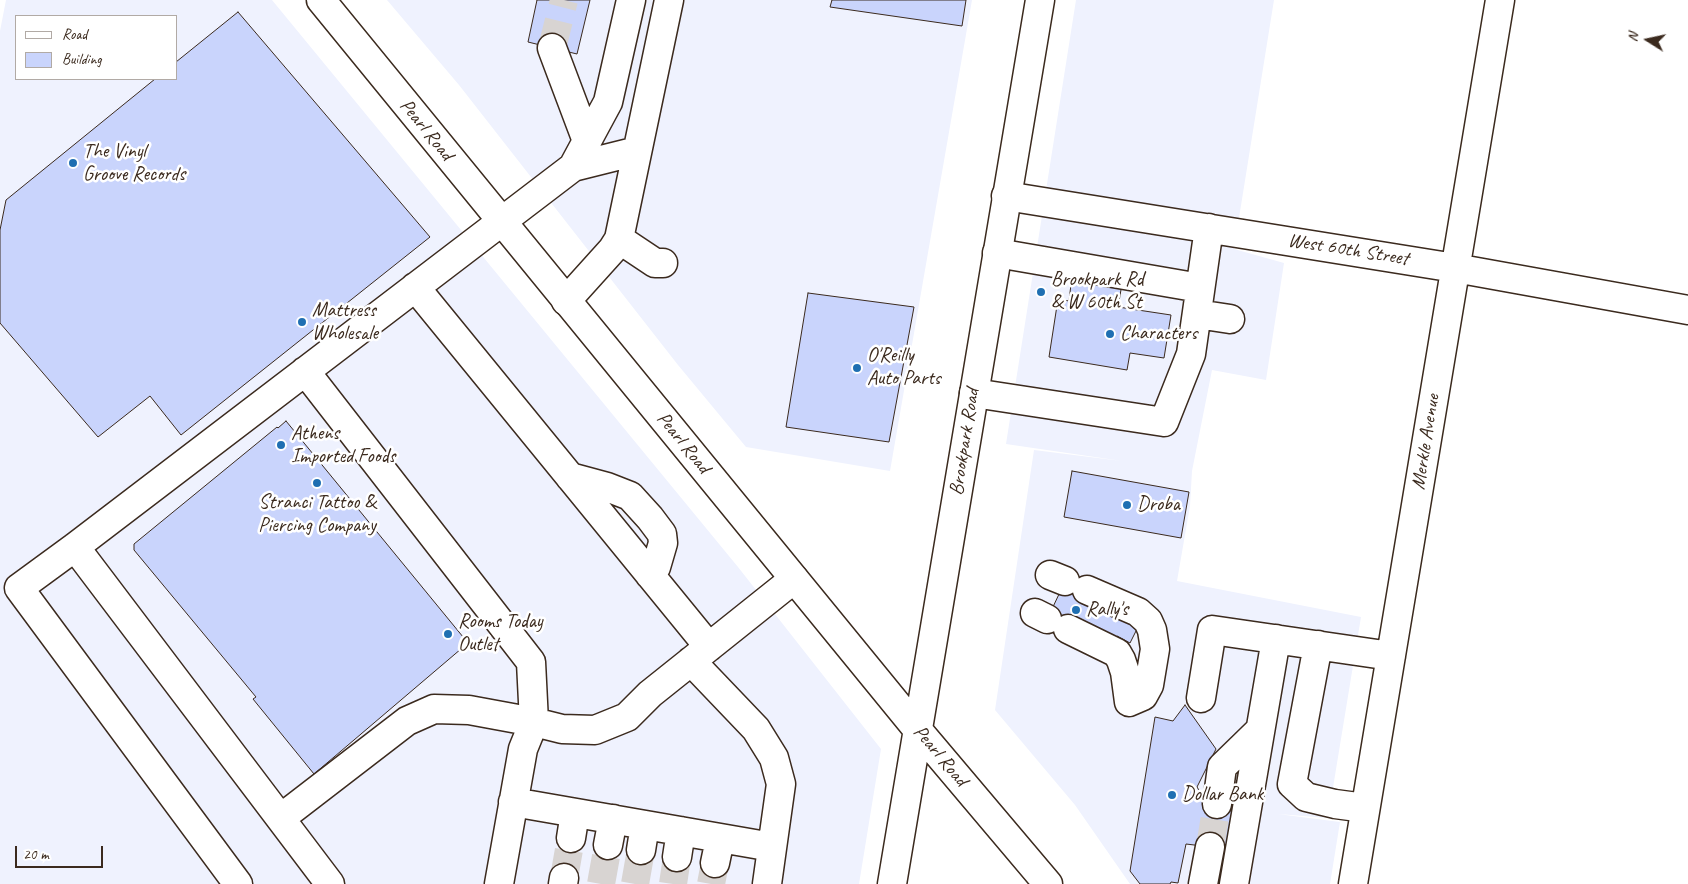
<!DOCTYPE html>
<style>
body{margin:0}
#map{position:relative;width:1688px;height:884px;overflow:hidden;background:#fff;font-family:Caveat,sans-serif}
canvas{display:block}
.legend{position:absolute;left:15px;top:15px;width:162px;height:65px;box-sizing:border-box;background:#fff;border:1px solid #b1aaa5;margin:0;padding:6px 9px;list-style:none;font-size:15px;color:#3b2a1e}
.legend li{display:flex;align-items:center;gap:10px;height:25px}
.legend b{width:25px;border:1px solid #b1aaa5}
.north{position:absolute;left:1623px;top:15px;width:50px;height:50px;-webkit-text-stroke:4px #fff;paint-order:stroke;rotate:280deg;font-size:14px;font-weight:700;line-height:20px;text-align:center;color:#3b2a1e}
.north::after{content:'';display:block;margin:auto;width:18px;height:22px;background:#3b2a1e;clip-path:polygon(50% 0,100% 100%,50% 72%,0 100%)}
.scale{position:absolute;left:15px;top:846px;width:88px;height:22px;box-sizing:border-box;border:2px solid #3b2a1e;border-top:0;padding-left:6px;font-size:15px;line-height:18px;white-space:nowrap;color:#3b2a1e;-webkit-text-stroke:4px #fff;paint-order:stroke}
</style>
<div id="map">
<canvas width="1688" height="884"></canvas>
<ul class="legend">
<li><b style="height:6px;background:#fff"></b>Road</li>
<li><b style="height:14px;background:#c9d4fc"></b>Building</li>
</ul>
<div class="north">N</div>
<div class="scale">20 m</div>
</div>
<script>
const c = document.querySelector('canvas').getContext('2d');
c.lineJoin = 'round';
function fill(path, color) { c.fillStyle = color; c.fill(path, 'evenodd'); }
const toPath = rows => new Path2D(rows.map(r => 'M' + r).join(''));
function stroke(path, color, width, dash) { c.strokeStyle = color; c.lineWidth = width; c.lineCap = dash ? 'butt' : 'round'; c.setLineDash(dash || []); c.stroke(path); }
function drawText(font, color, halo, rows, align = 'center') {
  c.font = font + ' Caveat,sans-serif'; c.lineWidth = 5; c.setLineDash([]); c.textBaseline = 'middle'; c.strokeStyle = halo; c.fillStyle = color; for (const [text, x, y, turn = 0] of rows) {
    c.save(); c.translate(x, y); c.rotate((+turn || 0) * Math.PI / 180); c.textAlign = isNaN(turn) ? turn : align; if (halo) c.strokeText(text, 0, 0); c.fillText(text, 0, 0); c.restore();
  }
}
fill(toPath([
 [6,0,272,0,738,567,881,749,859,884,0,884,0,31],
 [16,16,176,16,176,79,16,79],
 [387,0,972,0,890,471,746,447,678,365,459,85],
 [1076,0,1274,0,1234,249,1284,263,1266,380,1212,370,1192,471,1190,506,1177,581,1361,617,1328,818,1278,814,1340,822,1330,884,1130,884,1075,805,995,710,1034,450,1122,461,1006,444]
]), '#eff2fe');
const building = toPath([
 [537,0,590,0,577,54,528,42,537,0],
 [832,0,966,0,962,26,830,7,832,0],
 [238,12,430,237,181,435,150,396,98,437,0,323,0,230,6,200,155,79,176,79,176,62,238,12],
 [1072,276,1122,284,1118,307,1171,315,1164,358,1130,353,1127,370,1049,357,1058,299,1069,301,1072,276],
 [808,293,914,307,889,442,786,427,808,293],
 [286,421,468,643,314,774,253,699,256,697,134,550,134,544,277,427,278,428,286,421],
 [1072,471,1189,492,1181,538,1064,517,1072,471],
 [1069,573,1091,583,1138,627,1130,643,1117,636,1116,640,1063,638,1043,628,1069,573],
 [1185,705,1216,749,1197,787,1207,803,1241,806,1235,850,1186,844,1178,883,1171,882,1170,884,1140,884,1130,871,1155,717,1173,721,1185,705]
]);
fill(building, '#c9d4fc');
stroke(building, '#3b2a1e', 1);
stroke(toPath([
 [552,48,564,0],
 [1210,847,1217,804],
 [564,878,571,838],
 [601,884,608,845],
 [635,884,641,850],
 [673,884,677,857],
 [711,884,715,863]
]), '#d8d4d2', 28, [28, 14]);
const minor = toPath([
 [631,0,608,102,573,167,637,151],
 [552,48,587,141],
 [1006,196,1455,268,1688,310],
 [619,239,655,263,663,263],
 [997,253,1200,288],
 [415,287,709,647],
 [566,301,612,250,619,239,669,0],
 [1197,314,1230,319],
 [305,371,531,662,534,722,523,749,499,884],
 [974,393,1164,422,1191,354,1209,228],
 [570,477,607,487,630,496,650,518,662,534,663,543,656,567,650,575],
 [75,547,330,884],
 [1050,575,1065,581],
 [1035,613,1047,619],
 [1068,629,1117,653,1121,660,1125,672,1129,702,1143,696,1149,685,1155,649,1152,630,1148,621,1138,612,1087,590],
 [1318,645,1292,784,1306,797,1335,804,1365,808],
 [691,661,756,729,774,758,781,784,767,884],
 [1201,698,1212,630,1391,656],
 [513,802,772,847],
 [1217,804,1222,767,1260,730],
 [281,818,407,721,434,709,469,710,534,722,562,729,595,730,627,717,650,694,794,579],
 [571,838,575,813],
 [608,845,613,819],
 [641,850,645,825],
 [677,857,681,831],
 [715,863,720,839],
 [238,884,19,588,75,547,573,167],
 [563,884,564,878],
 [1203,884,1210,847],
 [1234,884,1276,639],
 [1353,884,1500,0]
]);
const major = toPath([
 [321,0,917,729,1048,884],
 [892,884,1040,0]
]);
stroke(minor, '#3b2a1e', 31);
stroke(major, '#3b2a1e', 31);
stroke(minor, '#fff', 28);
stroke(major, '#fff', 28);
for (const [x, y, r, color] of [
 [73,163,5,"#1f6fb2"],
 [1041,292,5,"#1f6fb2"],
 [302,322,5,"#1f6fb2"],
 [1110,334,5,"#1f6fb2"],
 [857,368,5,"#1f6fb2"],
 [281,445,5,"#1f6fb2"],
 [317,483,5,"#1f6fb2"],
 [1127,505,5,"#1f6fb2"],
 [1076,610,5,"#1f6fb2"],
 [448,634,5,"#1f6fb2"],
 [1172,795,5,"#1f6fb2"]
]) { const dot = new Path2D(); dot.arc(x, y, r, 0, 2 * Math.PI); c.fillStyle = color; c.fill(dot); stroke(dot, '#fff', 2); }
drawText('20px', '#3b2a1e', '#fff', [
 ["Pearl Road",426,130,51],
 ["West 60th Street",1348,250,9],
 ["Brookpark Road",965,442,-81],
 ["Merkle Avenue",1426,442,-81],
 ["Pearl Road",683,443,51],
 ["Pearl Road",940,756,50]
]);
drawText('20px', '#3b2a1e', '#fff', [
 ["The Vinyl",83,152],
 ["Groove Records",83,175],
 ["Brookpark Rd",1051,280],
 ["& W 60th St",1051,303],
 ["Mattress",312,311],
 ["Wholesale",312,334],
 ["Characters",1120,334],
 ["O'Reilly",867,356],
 ["Auto Parts",867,379],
 ["Athens",291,434],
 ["Imported Foods",291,457],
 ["Stranci Tattoo &",317,503,"center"],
 ["Piercing Company",317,526,"center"],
 ["Droba",1137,505],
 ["Rally's",1086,610],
 ["Rooms Today",458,622],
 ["Outlet",458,645],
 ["Dollar Bank",1182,795]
], 'left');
</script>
